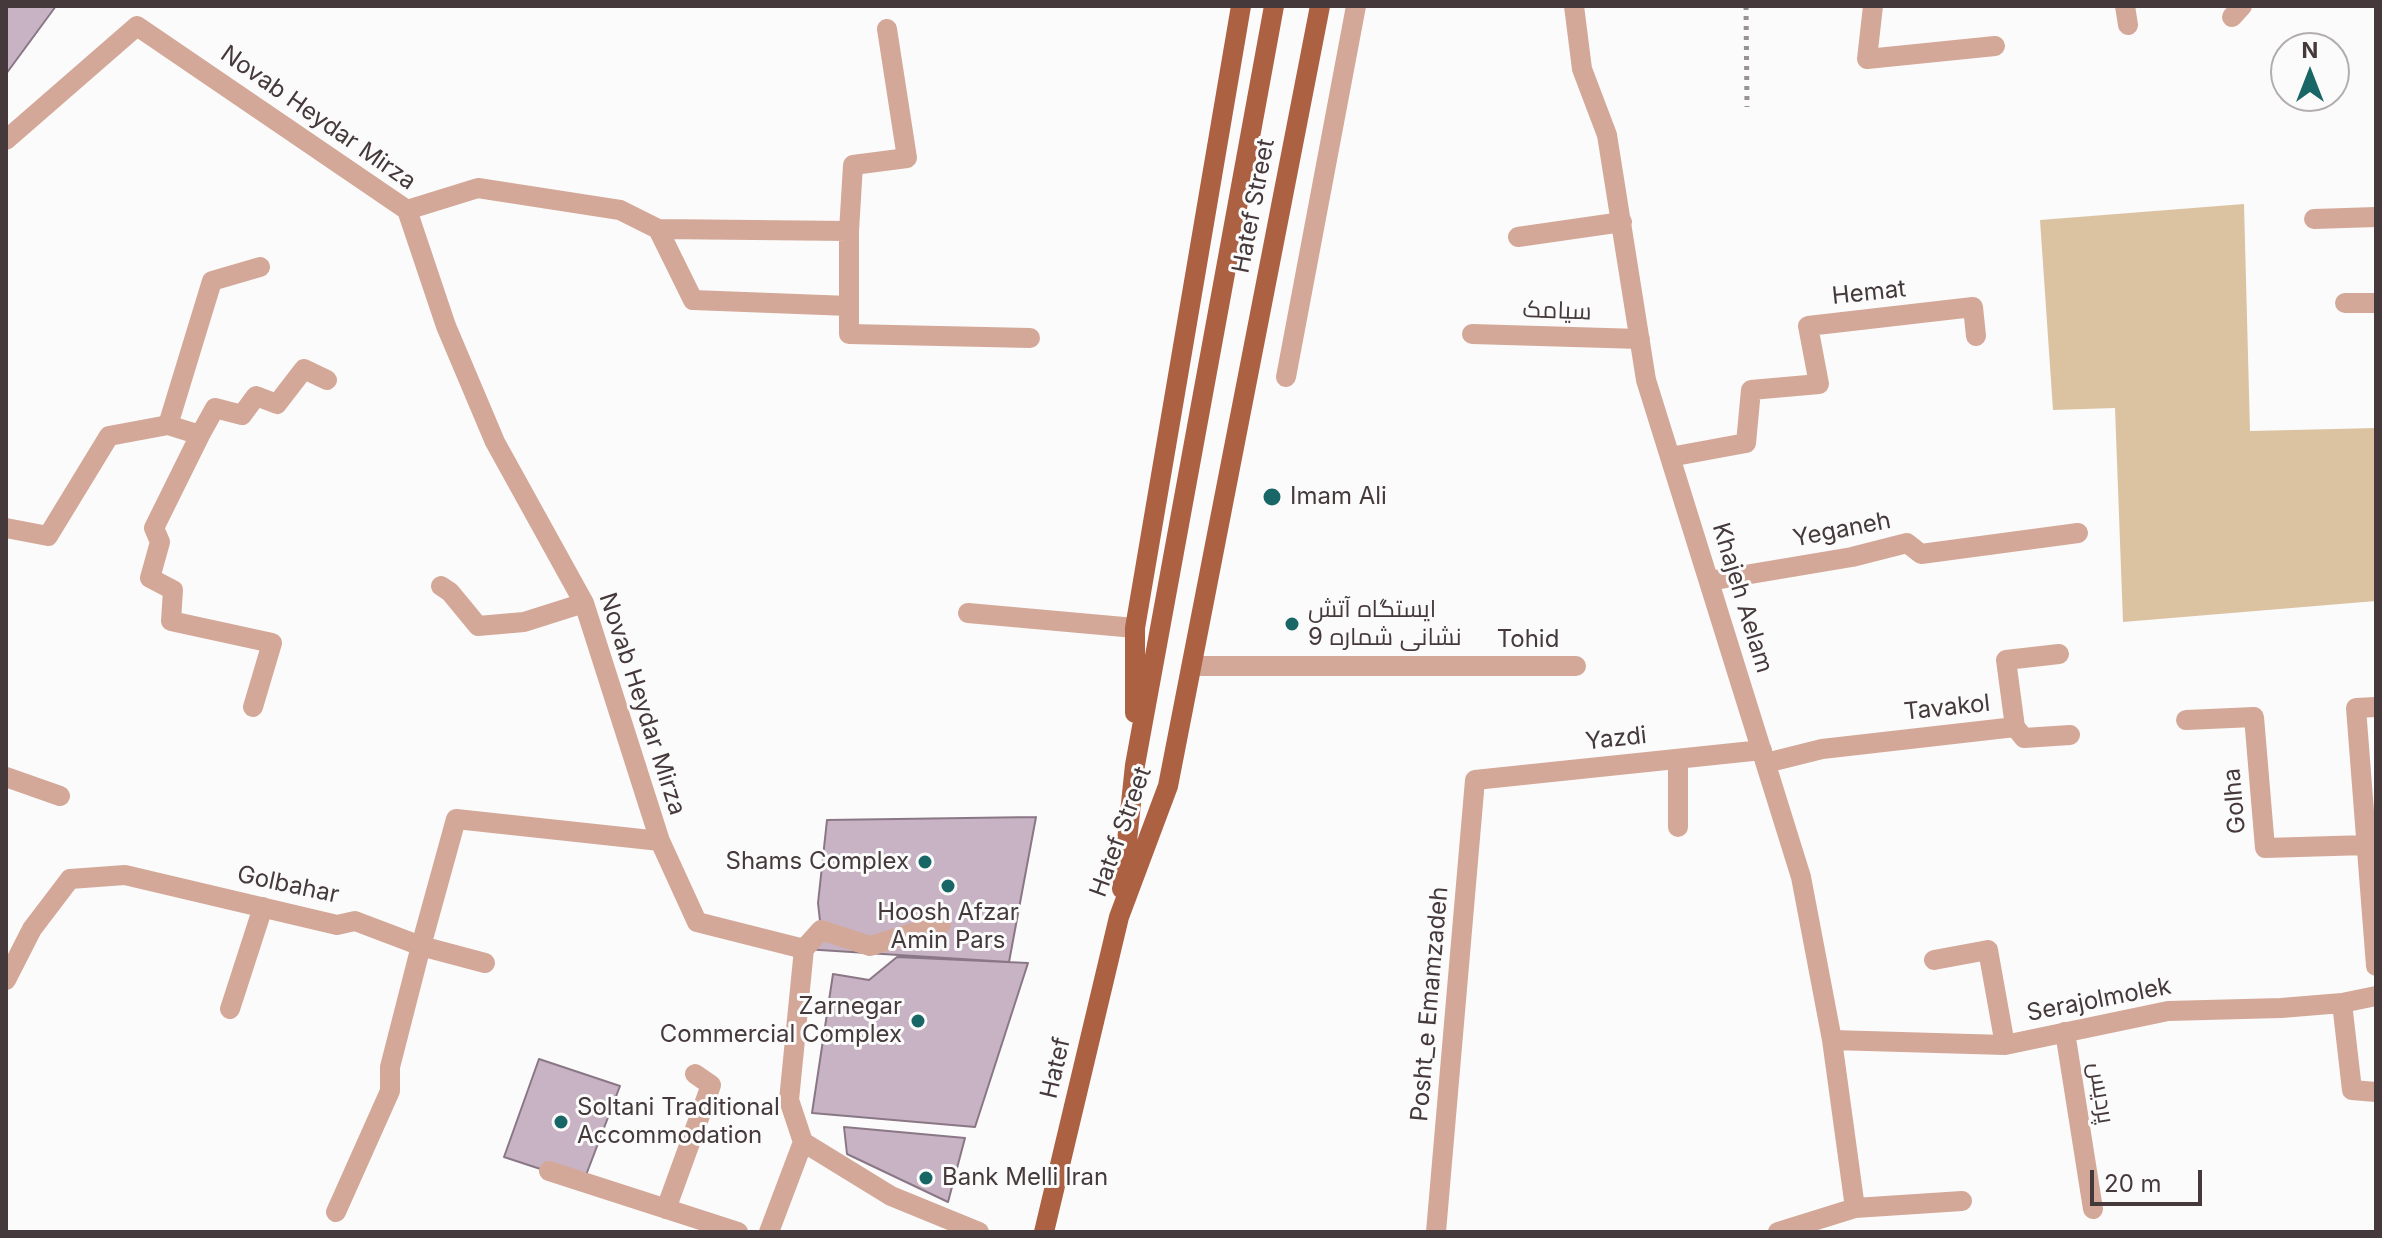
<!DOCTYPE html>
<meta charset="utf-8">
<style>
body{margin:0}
#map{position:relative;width:2382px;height:1238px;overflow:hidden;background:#fbfbfb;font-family:Inter,sans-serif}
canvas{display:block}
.frame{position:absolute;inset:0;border:8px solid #45393b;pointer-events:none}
.north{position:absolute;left:2270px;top:32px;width:80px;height:80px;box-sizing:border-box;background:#fbfbfb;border:2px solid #b2adae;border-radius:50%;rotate:0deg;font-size:22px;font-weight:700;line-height:32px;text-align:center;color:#45393b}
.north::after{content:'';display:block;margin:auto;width:28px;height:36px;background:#186665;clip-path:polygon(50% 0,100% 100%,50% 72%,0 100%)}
.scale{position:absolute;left:2090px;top:1170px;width:112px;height:36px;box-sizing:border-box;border:4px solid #45393b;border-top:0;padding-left:10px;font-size:24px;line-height:28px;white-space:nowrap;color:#45393b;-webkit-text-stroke:6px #fbfbfb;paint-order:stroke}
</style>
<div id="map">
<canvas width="2382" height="1238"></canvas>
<div class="frame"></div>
<div class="north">N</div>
<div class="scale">20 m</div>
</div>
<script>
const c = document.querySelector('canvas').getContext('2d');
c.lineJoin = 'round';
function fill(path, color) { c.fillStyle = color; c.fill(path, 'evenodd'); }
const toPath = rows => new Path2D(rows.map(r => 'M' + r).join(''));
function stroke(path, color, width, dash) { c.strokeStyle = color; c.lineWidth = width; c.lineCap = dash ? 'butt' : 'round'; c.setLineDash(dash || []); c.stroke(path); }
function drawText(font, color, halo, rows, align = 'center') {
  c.font = font + ' Inter,Cairo,sans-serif'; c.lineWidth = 6; c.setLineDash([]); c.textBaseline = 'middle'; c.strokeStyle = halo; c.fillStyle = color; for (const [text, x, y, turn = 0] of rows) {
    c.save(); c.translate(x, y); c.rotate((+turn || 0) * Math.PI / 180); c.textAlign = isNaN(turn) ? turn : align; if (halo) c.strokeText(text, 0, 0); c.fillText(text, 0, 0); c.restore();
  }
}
fill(toPath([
 [2244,204,2250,431,2376,428,2376,601,2123,622,2115,408,2053,410,2040,220]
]), '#dbc3a2');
const building = toPath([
 [6,6,56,6,6,74,6,6],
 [1036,817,1009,962,804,949,821,930,818,903,827,820,1036,817],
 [897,957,1028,963,975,1127,812,1113,833,974,869,980,897,957],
 [539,1059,620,1086,583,1183,504,1157,539,1059],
 [844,1127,965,1138,948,1202,847,1154,844,1127]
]);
fill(building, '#c8b3c4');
stroke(building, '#8a7786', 2);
stroke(toPath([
 [1746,6,1747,107]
]), '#979192', 5, [4, 6]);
stroke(toPath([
 [1574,6,1582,69,1607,135,1646,380,1801,877,1832,1040,1855,1208],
 [1873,6,1867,59,1995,46],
 [2125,6,2128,25],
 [2232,17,2242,6],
 [6,140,137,26,407,210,446,326,495,442,584,603,660,841,697,922,804,949,789,1100,803,1142,891,1196,979,1232],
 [407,210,478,188,620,210,658,229,849,231,849,334,1030,338],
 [2314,219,2376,217],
 [658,229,693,300,849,306],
 [849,231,853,165,907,158,887,29],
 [1518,237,1622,222],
 [2345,303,2376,303],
 [1472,334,1640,339],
 [1286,377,1356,6],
 [168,425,200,435,154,528,160,542,150,578,173,590,171,621,272,643,253,707],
 [200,435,215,408,242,415,256,396,277,404,304,369,327,380],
 [1670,457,1746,443,1751,390,1819,384,1808,326,1973,307,1976,336],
 [6,528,48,536,109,436,168,425,212,281,260,267],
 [1709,581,1852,557,1907,543,1921,554,2078,533],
 [441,586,450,592,478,626,524,622,584,603],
 [968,613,1135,628],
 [1192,666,1576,666],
 [2376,707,2356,708,2376,966],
 [2186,720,2254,717,2265,848,2367,845],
 [2015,727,2024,738,2070,735],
 [1678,759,1678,827],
 [1766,763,1822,749,2015,727,2006,660,2059,654],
 [6,777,60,796],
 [804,949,821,930,870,946,941,924],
 [1934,960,1988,950,2005,1045],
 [6,980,32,929,70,879,125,875,337,925,355,921,421,946,456,819,660,841],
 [2342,1003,2352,1090,2376,1092],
 [230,1009,263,907],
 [2065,1032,2093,1209],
 [1832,1040,2005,1045,2168,1011,2281,1008,2342,1003,2376,996],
 [549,1171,738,1232],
 [666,1209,711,1085,695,1074],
 [336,1212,390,1091,390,1067,421,946,485,963],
 [769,1232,803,1142],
 [1436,1232,1475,780,1762,750],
 [1778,1232,1855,1208,1962,1201]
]), '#d4a898', 20);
stroke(toPath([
 [1135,713,1135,628,1241,6],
 [1122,889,1135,765,1274,6],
 [1044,1232,1119,917,1168,786,1320,6]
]), '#ad6143', 20);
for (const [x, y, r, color] of [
 [1272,497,10,"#186665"],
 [1292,624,8,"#186665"],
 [925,862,8,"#186665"],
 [948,886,8,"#186665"],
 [918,1021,8,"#186665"],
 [561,1122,8,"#186665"],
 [926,1178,8,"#186665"]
]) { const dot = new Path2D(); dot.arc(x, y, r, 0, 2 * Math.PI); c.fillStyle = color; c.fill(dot); stroke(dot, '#fbfbfb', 3); }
drawText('24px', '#45393b', '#fbfbfb', [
 ["Novab Heydar Mirza",318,118,35],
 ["Hatef Street",1254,206,-79],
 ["Hemat",1869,293,-6],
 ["سیامک",1557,311,2],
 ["Yeganeh",1842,530,-11],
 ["Khajeh Aelam",1742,598,73],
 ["Tohid",1528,640],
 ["Novab Heydar Mirza",642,704,72],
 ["Tavakol",1947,708,-6],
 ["Yazdi",1616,739,-6],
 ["Golha",2235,801,-95],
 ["Hatef Street",1121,832,-70],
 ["Golbahar",288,885,12],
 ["Serajolmolek",2099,1000,-11],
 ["Posht_e Emamzadeh",1430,1004,-85],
 ["Hatef",1056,1068,-77],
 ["پردیس",2101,1093,81]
]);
drawText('24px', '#45393b', '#fbfbfb', [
 ["Imam Ali",1290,497],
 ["ایستگاه آتش",1308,610],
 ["نشانی شماره 9",1308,638],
 ["Shams Complex",909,862,"right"],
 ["Hoosh Afzar",948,913,"center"],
 ["Amin Pars",948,941,"center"],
 ["Zarnegar",902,1007,"right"],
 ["Commercial Complex",902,1035,"right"],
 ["Soltani Traditional",577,1108],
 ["Accommodation",577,1136],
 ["Bank Melli Iran",942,1178]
], 'left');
</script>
